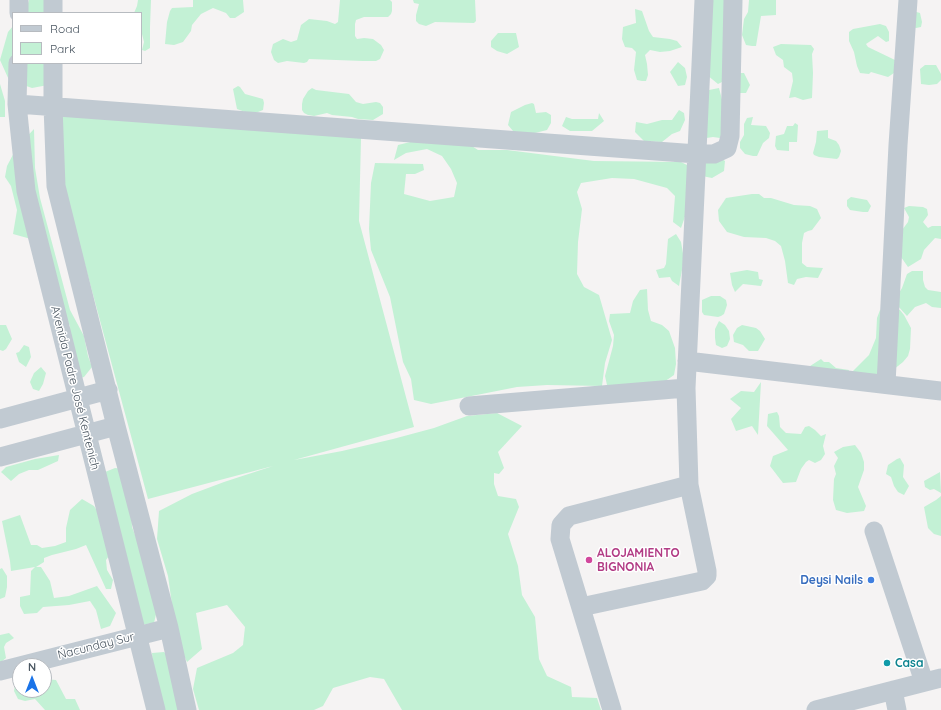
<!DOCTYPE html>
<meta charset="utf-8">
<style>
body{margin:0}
#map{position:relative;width:941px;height:710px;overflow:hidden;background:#f5f3f3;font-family:Quicksand,sans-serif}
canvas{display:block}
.legend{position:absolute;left:12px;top:12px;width:130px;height:52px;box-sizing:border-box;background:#fff;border:1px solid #b7bbc0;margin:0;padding:5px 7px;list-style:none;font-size:12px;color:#4a5661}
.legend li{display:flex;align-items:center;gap:8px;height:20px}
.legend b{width:20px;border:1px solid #b7bbc0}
.north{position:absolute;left:12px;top:658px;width:40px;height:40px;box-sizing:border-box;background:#fff;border:1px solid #b7bbc0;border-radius:50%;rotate:0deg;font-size:11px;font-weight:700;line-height:16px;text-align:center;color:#4a5661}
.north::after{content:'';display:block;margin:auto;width:14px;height:18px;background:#1a73e8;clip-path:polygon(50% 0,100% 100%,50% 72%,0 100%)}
</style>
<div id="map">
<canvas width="941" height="710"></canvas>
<ul class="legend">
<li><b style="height:5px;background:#c1cad2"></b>Road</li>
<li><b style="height:11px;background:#c3f1d5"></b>Park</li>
</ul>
<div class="north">N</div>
</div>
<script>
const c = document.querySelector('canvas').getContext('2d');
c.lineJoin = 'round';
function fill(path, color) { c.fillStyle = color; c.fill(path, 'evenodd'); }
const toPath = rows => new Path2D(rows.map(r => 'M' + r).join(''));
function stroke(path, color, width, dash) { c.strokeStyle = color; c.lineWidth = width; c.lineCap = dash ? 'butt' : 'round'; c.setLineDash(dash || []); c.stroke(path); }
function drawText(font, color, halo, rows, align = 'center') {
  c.font = font + ' Quicksand,sans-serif'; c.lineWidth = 3; c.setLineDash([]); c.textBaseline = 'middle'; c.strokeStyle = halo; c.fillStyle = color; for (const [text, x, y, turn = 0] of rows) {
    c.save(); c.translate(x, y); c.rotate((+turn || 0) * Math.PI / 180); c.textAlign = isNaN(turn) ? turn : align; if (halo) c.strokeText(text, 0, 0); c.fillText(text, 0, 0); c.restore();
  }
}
fill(toPath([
 [29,0,48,0,50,13,25,13],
 [138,0,151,0,150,27,150,48,145,51,142,50,144,42,142,34,141,33,141,13,134,13,137,6],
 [193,0,243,0,244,12,235,18,230,18,226,13,213,8,201,14,192,25,191,31,183,42,174,45,165,44,167,22,170,11,172,8,193,7],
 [340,0,390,0,392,2,392,11,391,14,388,17,364,17,356,20,355,24,355,36,357,39,364,38,373,39,381,45,384,50,380,59,376,61,363,61,309,59,307,62,304,63,287,61,278,63,274,60,271,52,273,44,283,39,291,42,297,40,301,25,309,19,327,21,335,24,338,22],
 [413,0,475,0,476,21,474,23,435,22,426,26,419,24,416,21,416,15,419,4,414,3],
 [707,0,734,0,724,81,718,84,707,75],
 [749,0,776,0,776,15,761,16,756,46,752,46,746,45,742,35,744,19,748,12],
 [635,9,642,11,649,31,653,37,670,39,677,41,682,47,670,51,660,52,650,50,645,55,647,64,648,75,646,81,642,81,637,80,634,70,636,52,632,48,625,47,622,39,623,27,636,23],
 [913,11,920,13,922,22,921,27,916,28,910,27],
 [880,24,886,26,889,32,889,41,886,42,878,36,866,44,868,47,895,60,894,73,888,77,871,72,869,74,860,73,857,66,854,52,849,41,849,32,853,29],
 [13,26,13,63,59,63,48,85,32,88,9,80,0,60,8,32],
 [498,33,516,33,519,47,507,54,497,51,491,47,491,41],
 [781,44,811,45,814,49,812,54,813,73,812,98,803,100,795,97,789,98,793,81,792,73,784,67,783,60,776,55,773,47],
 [678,62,685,68,687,77,685,85,678,86,670,72],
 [925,65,936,65,941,74,941,80,937,84,929,85,921,84,920,69],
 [738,73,744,73,750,85,746,93,740,93],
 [0,84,5,101,5,117,0,117],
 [238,86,240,87,245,94,263,99,264,103,263,110,258,112,245,112,237,109,233,89],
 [312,88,316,90,349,94,356,102,363,104,376,102,380,103,383,107,383,114,373,120,358,119,352,117,332,115,327,113,314,116,308,115,304,113,302,110,302,104,303,99,308,91],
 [719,88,727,119,720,138,713,137,700,139,704,91],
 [532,103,534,104,536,113,546,112,551,115,551,123,547,130,535,133,531,137,518,137,508,125,511,112,525,105],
 [679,110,684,113,685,120,680,131,672,134,662,142,644,141,635,132,636,122,647,124,662,120,672,120],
 [599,113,604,121,592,131,570,131,562,126,566,117,572,119,598,119],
 [62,115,361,138,359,221,414,427,294,460,342,451,393,439,434,428,467,416,497,413,522,426,498,452,504,468,499,474,494,473,494,484,498,496,516,499,519,507,508,534,518,566,522,595,535,617,539,659,547,676,571,687,572,697,597,698,601,710,402,710,384,679,370,677,333,688,323,706,314,710,199,710,193,689,197,668,233,653,243,645,245,627,227,605,196,613,202,649,187,662,177,640,168,576,157,539,159,511,192,494,224,482,273,466,148,499,63,183],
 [753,117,751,125,766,126,770,133,769,138,763,143,757,156,753,156,745,154,740,148,740,142,744,135,744,124,747,118],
 [795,123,798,125,797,142,789,142,789,151,777,150,775,146,776,136,784,134,787,126,793,126],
 [34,129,35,168,40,198,70,310,84,336,88,356,92,367,84,377,66,382,70,326,59,305,31,239,13,234,17,210,11,186,5,177,7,166,17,147],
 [828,130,828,138,836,141,839,145,841,151,839,157,837,159,819,157,814,155,813,153,816,142,817,131],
 [439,135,464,141,478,150,507,150,594,161,681,162,691,167,689,205,681,228,673,222,675,196,667,188,634,179,612,178,581,183,577,192,582,209,578,242,577,274,584,287,599,295,612,340,605,363,602,386,547,385,517,387,431,404,414,400,411,379,403,362,390,297,371,250,369,229,371,183,375,163,423,164,424,170,415,174,406,174,404,194,430,201,454,197,457,183,451,169,442,156,427,149,406,153,394,160,398,145],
 [719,157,725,161,724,171,712,178,702,176,704,161],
 [752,194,759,194,764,198,771,198,794,205,810,206,817,209,821,218,812,230,808,231,804,233,802,243,802,263,807,267,823,268,818,278,806,277,797,279,794,285,788,283,785,261,781,246,775,241,766,238,744,237,727,232,719,221,718,210,726,198],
 [851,197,867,200,871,206,868,212,863,212,850,210,847,206,847,200],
 [909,206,923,207,927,209,928,215,923,222,928,228,932,226,941,226,941,239,935,238,924,250,921,259,908,267,901,257,899,234,908,222,909,217,904,208],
 [676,234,681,242,684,259,679,286,672,281,670,277,659,278,656,270,664,268,666,264,668,239],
 [747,270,758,272,759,279,763,280,761,286,743,284,735,292,732,285,730,273],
 [912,271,923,271,923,280,925,287,928,290,941,292,941,308,932,307,926,303,915,307,907,316,897,305,896,298,902,288,907,274],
 [647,289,648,310,651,321,662,325,669,331,675,348,676,364,674,375,664,382,610,388,607,385,605,376,613,346,614,335,609,321,610,314,630,313,633,301,640,290],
 [711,296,720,296,726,300,727,305,724,314,721,316,718,317,704,315,702,312,702,300],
 [886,308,900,310,904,315,911,328,910,349,908,356,903,362,893,370,887,371,881,376,878,382,868,390,861,388,851,381,852,384,839,384,825,383,815,384,805,380,804,372,807,368,821,359,824,362,829,362,836,368,849,370,848,377,850,379,850,374,869,355,876,338,877,318,880,310],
 [719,321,725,325,729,331,730,339,727,346,722,348,716,345,715,338,715,329],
 [0,325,6,325,12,339,6,349,3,351,0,350],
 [742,325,756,328,760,331,765,339,758,351,749,351,743,345,734,342,733,335,737,328],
 [24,345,29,347,31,357,26,367,19,362,16,353,19,352],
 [41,367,46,373,43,384,39,391,33,389,30,382,34,373],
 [761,382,758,435,752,426,736,431,731,419,741,408,730,399,741,391,754,392],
 [777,412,779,416,780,427,786,433,801,434,805,427,809,426,815,430,821,436,826,434,823,446,825,454,821,460,815,463,809,460,806,462,801,469,796,482,783,483,770,466,773,456,788,450,767,426,768,414],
 [855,445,861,453,864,462,864,470,858,487,866,506,864,511,847,513,836,510,833,500,834,479,836,474,834,466,838,458,834,452,843,447],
 [59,455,58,461,38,470,29,470,19,474,11,481,1,472,6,467,35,459],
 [900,458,904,465,903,477,909,486,904,495,898,492,894,486,891,477,886,474,888,465,897,459],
 [115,468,136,470,131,498,132,527,139,545,157,610,154,623,140,625,90,478],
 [940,472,941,493,934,489,930,490,925,487,924,481],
 [941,496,941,536,934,534,928,528,924,507,936,500],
 [82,499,94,506,100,515,109,556,106,560,107,570,113,580,111,589,106,589,86,545,76,549,52,555,44,558,44,562,36,567,41,567,50,581,54,598,69,596,97,586,116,613,110,626,101,629,96,610,90,601,69,605,43,607,37,613,24,614,20,606,20,597,30,595,31,571,35,567,11,571,10,561,2,521,20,515,31,545,37,545,42,548,55,546,66,542,66,528,70,510],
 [2,568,7,576,7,587,5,597,0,599,0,569],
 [9,633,14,638,6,643,4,647,6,658,0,663,0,635],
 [164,652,170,658,179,710,156,710,152,653],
 [44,679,56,680,66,699,75,699,80,710,45,710,35,699,25,701,18,699,14,691,15,685,20,687,20,690,44,690]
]), '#c3f1d5');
stroke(toPath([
 [19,13,19,0],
 [53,13,53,0],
 [18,63,17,104,26,191,156,710],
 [53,63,53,106,56,186,116,426,169,628,187,710],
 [17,104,697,154,714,154,727,148,730,136,733,0],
 [687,361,941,391],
 [886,384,898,145,908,0],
 [469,406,686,388],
 [0,419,108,390],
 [0,457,116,426],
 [874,531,924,682],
 [581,607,702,581,707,576,707,571,689,485,686,388,704,0],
 [0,671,169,628],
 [893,690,897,710],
 [612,710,560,539,561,525,569,516,689,485],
 [816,710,941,678]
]), '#c1cad2', 19);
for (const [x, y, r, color] of [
 [589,560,4,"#d1479c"],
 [871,580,4,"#3f7fe0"],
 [887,663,4,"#0f9aa8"]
]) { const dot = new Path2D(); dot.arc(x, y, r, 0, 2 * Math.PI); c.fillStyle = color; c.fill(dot); stroke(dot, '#fff', 1.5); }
drawText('12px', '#4a5661', '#fff', [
 ["Avenida Padre José Kentenich",75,388,76],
 ["Ńacunday Sur",96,646,-14]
]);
drawText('bold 12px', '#b23c85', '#fff', [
 ["ALOJAMIENTO",597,553],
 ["BIGNONIA",597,567]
], 'left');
drawText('bold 12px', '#366cbe', '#fff', [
 ["Deysi Nails",863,580]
], 'right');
drawText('bold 12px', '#0d838f', '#fff', [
 ["Casa",895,663]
], 'left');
</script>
